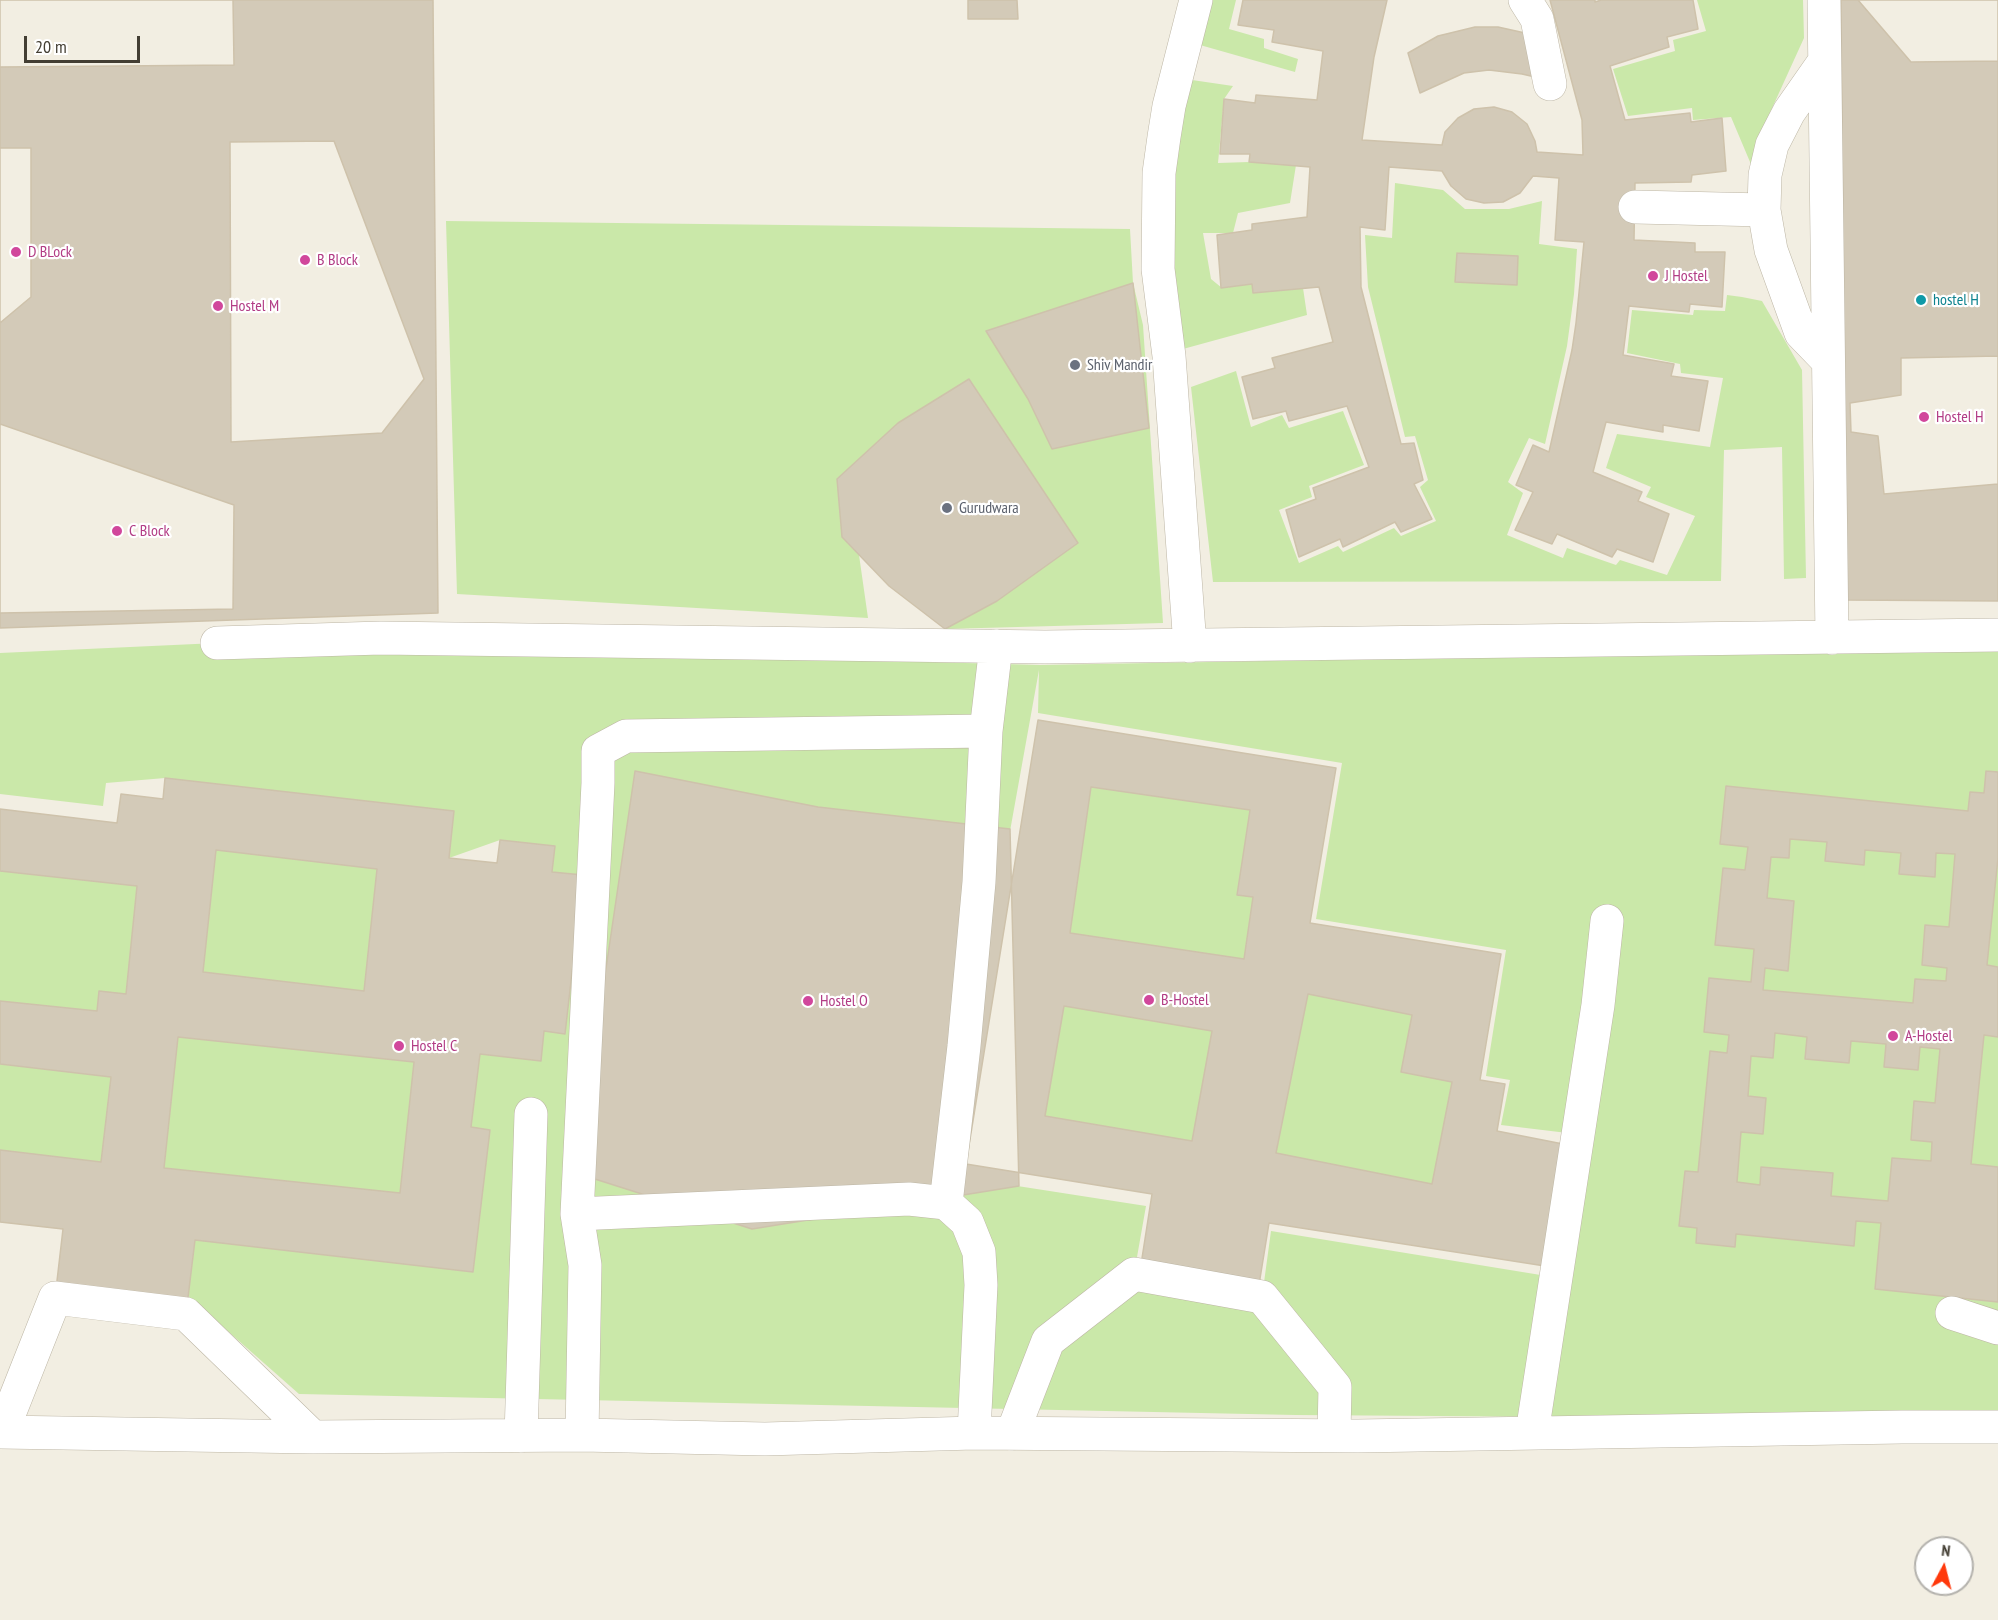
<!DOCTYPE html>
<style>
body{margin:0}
#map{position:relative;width:1998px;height:1620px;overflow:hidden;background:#f2eee2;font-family:"PT Sans Narrow",sans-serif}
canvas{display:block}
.north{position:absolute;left:1914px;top:1536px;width:60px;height:60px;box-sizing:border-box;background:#fff;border:2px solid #b4b2ad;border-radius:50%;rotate:7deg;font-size:16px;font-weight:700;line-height:24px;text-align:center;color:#433e33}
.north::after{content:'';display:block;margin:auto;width:21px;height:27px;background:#ff390c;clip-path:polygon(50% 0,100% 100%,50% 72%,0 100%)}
.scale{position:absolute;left:24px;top:36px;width:116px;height:27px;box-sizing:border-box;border:3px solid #433e33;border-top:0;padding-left:8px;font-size:18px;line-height:21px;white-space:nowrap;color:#433e33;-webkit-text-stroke:4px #fff;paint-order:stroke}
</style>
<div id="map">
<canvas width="1998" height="1620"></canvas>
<div class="north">N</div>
<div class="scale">20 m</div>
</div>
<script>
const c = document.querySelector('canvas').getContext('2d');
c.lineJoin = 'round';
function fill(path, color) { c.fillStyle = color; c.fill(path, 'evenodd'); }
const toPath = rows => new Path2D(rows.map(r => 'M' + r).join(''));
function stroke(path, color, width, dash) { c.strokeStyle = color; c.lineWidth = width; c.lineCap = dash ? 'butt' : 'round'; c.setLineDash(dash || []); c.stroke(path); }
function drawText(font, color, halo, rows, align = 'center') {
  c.font = font + ' "PT Sans Narrow",sans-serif'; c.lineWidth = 4.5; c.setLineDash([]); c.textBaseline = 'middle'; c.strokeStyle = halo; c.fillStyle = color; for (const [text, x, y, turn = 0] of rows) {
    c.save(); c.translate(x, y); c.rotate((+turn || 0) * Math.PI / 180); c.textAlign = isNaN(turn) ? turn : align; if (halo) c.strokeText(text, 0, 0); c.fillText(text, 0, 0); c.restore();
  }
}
fill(toPath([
 [1211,0,1236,0,1229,29,1264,39,1264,48,1298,59,1295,72,1200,45],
 [1697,0,1803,0,1804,38,1763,128,1753,169,1731,117,1693,120,1692,108,1628,116,1613,69,1675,51,1673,40,1706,31],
 [1192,80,1233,86,1224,99,1218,163,1249,162,1296,165,1290,203,1238,213,1233,233,1203,233,1211,279,1222,288,1252,284,1303,288,1307,315,1183,349,1159,173],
 [1395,183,1443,190,1465,209,1509,209,1542,201,1539,244,1577,249,1574,294,1567,346,1545,444,1529,438,1508,482,1523,493,1507,535,1563,558,1567,548,1616,565,1620,560,1667,575,1695,516,1646,497,1651,487,1606,468,1617,434,1710,447,1723,378,1681,373,1680,364,1627,353,1632,310,1693,315,1694,310,1725,311,1727,295,1742,297,1762,301,1802,370,1806,578,1784,579,1782,447,1724,450,1721,581,1213,582,1191,387,1236,371,1251,427,1282,415,1289,428,1343,411,1364,465,1309,486,1312,497,1279,510,1299,563,1338,546,1343,552,1394,528,1401,536,1436,521,1420,487,1428,480,1415,436,1405,437,1368,287,1365,235,1392,238],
 [446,221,1130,229,1133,283,1143,325,1163,623,945,629,1078,543,969,380,837,479,842,537,859,555,868,618,457,594],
 [217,643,1040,665,1998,648,1998,1424,1718,1418,1296,1415,299,1394,188,1296,195,1240,473,1272,490,1130,471,1127,480,1054,541,1061,544,1031,565,1034,583,876,552,872,555,846,500,840,449,858,454,811,165,778,106,783,103,806,0,794,0,653],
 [1039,670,1038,713,1342,763,1316,919,1506,950,1486,1076,1510,1080,1501,1125,1584,1135,1559,1278,1271,1231,1262,1297,1134,1274,1146,1206,966,1178,951,1159],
 [1091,787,1250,810,1238,895,1253,897,1244,959,1070,933],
 [216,850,377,869,364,991,203,972],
 [0,871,137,886,126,994,99,991,97,1011,0,1001],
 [1308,994,1412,1015,1401,1072,1452,1082,1432,1184,1276,1153],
 [1064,1006,1212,1031,1192,1141,1045,1116],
 [178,1037,414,1062,400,1193,164,1168],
 [0,1064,111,1077,101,1162,0,1150]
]), '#cae8a9');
const building = toPath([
 [0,0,233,0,234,65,0,67,0,0],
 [0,0,433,0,438,613,0,628,0,0],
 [968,0,1017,0,1018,19,968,19,968,0],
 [1243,0,1387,0,1374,57,1362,140,1442,145,1445,132,1458,118,1474,109,1494,107,1512,112,1527,124,1535,141,1537,152,1583,155,1582,120,1550,0,1595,0,1595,2,1601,0,1693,0,1698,29,1667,37,1669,47,1610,66,1625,120,1690,113,1691,122,1722,118,1726,171,1692,175,1691,182,1635,183,1634,240,1695,243,1695,252,1725,252,1722,307,1690,304,1689,312,1629,306,1623,355,1674,364,1671,376,1708,381,1699,431,1663,425,1663,432,1606,422,1593,472,1642,492,1638,501,1669,514,1653,562,1617,549,1612,557,1557,534,1552,544,1515,530,1533,492,1516,485,1533,445,1549,452,1572,350,1576,323,1584,242,1555,240,1559,178,1533,176,1520,193,1503,202,1484,203,1466,199,1451,186,1442,171,1389,167,1385,230,1360,227,1361,287,1401,444,1414,443,1423,480,1414,484,1432,519,1401,532,1395,522,1343,547,1340,539,1299,557,1286,510,1316,499,1313,488,1369,467,1347,406,1289,421,1286,411,1253,419,1242,377,1275,368,1272,358,1333,342,1319,287,1253,293,1252,284,1221,288,1217,235,1252,230,1252,224,1307,217,1310,167,1249,162,1250,154,1220,154,1224,99,1255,103,1256,95,1317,100,1323,51,1272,42,1274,30,1238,25,1243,0],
 [1841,0,1998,0,1998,601,1846,600,1841,0],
 [1858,0,1998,0,1998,61,1911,62,1858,0],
 [1475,27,1498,27,1534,35,1535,77,1522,74,1489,70,1464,73,1420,93,1408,53,1438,36,1475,27],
 [334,141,424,379,382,433,231,442,230,142,334,141],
 [0,148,31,148,31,297,0,323,0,148],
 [1457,253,1518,256,1517,285,1455,282,1457,253],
 [1133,283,1149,428,1052,449,1028,399,986,331,1133,283],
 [1998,356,1998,484,1884,494,1878,436,1851,432,1850,403,1901,395,1901,358,1998,356],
 [969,379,1078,543,997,601,945,629,889,586,842,537,837,479,898,423,969,379],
 [0,424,234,505,233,609,0,613,0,424],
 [1038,720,1336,768,1310,923,1501,954,1480,1080,1505,1084,1497,1131,1563,1144,1545,1266,1269,1223,1258,1291,1140,1271,1152,1194,966,1164,1038,720],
 [1091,787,1250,810,1237,895,1253,897,1244,959,1070,933,1091,787],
 [1308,994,1412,1015,1401,1072,1452,1082,1432,1184,1276,1153,1308,994],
 [1064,1006,1212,1031,1192,1141,1045,1116,1064,1006],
 [635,771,818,807,1010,829,1019,1186,752,1229,576,1173,635,771],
 [1986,771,1998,772,1998,858,1987,965,1998,967,1998,1037,1984,1035,1971,1164,1998,1167,1998,1302,1875,1289,1881,1223,1856,1221,1854,1246,1736,1234,1735,1247,1696,1243,1697,1228,1679,1226,1685,1171,1698,1172,1710,1051,1727,1053,1729,1035,1704,1032,1709,978,1751,982,1754,949,1715,945,1723,868,1745,870,1748,847,1720,844,1726,786,1968,811,1970,792,1984,793,1986,771],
 [1790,839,1827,842,1825,861,1864,865,1865,850,1901,853,1899,874,1935,877,1936,853,1955,854,1949,927,1925,925,1922,965,1947,968,1946,981,1915,979,1913,1003,1763,990,1765,968,1788,971,1794,901,1767,898,1771,857,1789,858,1790,839],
 [1775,1033,1807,1037,1805,1059,1849,1063,1851,1041,1886,1044,1884,1067,1918,1070,1920,1047,1940,1049,1935,1103,1914,1101,1911,1140,1932,1142,1931,1161,1892,1158,1888,1201,1831,1196,1833,1173,1761,1167,1760,1185,1737,1182,1741,1132,1763,1134,1766,1098,1748,1096,1751,1056,1773,1058,1775,1033],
 [165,778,454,811,449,858,497,863,500,840,555,846,552,872,583,875,565,1034,544,1031,541,1061,480,1054,471,1127,490,1130,473,1272,195,1240,186,1314,55,1298,63,1229,0,1222,0,1150,101,1162,111,1077,0,1064,0,1001,97,1011,99,991,126,994,137,886,0,871,0,809,117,823,121,794,163,799,165,778],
 [216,850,377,869,364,991,203,972,216,850],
 [178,1037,414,1062,400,1193,164,1168,178,1037]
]);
fill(building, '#d3cab8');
stroke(building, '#cec2ab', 1.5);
const minor = toPath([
 [1525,0,1537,19,1550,84],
 [1824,0,1832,638],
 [1824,62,1789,112,1772,145,1765,175,1764,210,1771,250,1801,333,1828,361],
 [1635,207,1764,210],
 [217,643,381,638,1045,647,1998,635],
 [1190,646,1169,356,1158,269,1159,173,1164,137,1169,106,1196,0],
 [577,1214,909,1199,946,1203],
 [1952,1313,1998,1328],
 [0,1432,313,1437,582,1435,765,1439,974,1433,1358,1436,1902,1427,1998,1427],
 [2,1432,55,1298,186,1314,313,1437],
 [974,1433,981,1285,979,1252,967,1222,946,1203,964,1046,979,882,986,731,996,646],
 [1532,1433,1598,1005,1607,921],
 [1012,1434,1048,1341,1134,1274,1262,1297,1335,1387,1334,1435],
 [582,1435,585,1265,577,1214,598,783,598,751,626,736,986,731],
 [521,1436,531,1114]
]);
stroke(minor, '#bdb6a5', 34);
stroke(minor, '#fff', 33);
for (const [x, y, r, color] of [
 [16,252,6,"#d1479c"],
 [305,260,6,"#d1479c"],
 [1653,276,6,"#d1479c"],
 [1921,300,6,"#0f9aa8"],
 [218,306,6,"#d1479c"],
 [1075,365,6,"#6b7280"],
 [1924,417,6,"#d1479c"],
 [947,508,6,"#6b7280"],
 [117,531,6,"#d1479c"],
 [1149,1000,6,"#d1479c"],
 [808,1001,6,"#d1479c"],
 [1893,1036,6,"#d1479c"],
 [399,1046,6,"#d1479c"]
]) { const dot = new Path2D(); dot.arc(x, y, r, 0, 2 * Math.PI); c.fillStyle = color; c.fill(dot); stroke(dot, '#fff', 2); }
drawText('16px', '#b23c85', '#fff', [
 ["D BLock",28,252],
 ["B Block",317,260],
 ["J Hostel",1665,276],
 ["Hostel M",230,306],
 ["Hostel H",1936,417],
 ["C Block",129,531],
 ["B-Hostel",1161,1000],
 ["Hostel O",820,1001],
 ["A-Hostel",1905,1036],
 ["Hostel C",411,1046]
], 'left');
drawText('16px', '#0d838f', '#fff', [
 ["hostel H",1933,300]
], 'left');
drawText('16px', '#5b616d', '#fff', [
 ["Shiv Mandir",1087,365],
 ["Gurudwara",959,508]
], 'left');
</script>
